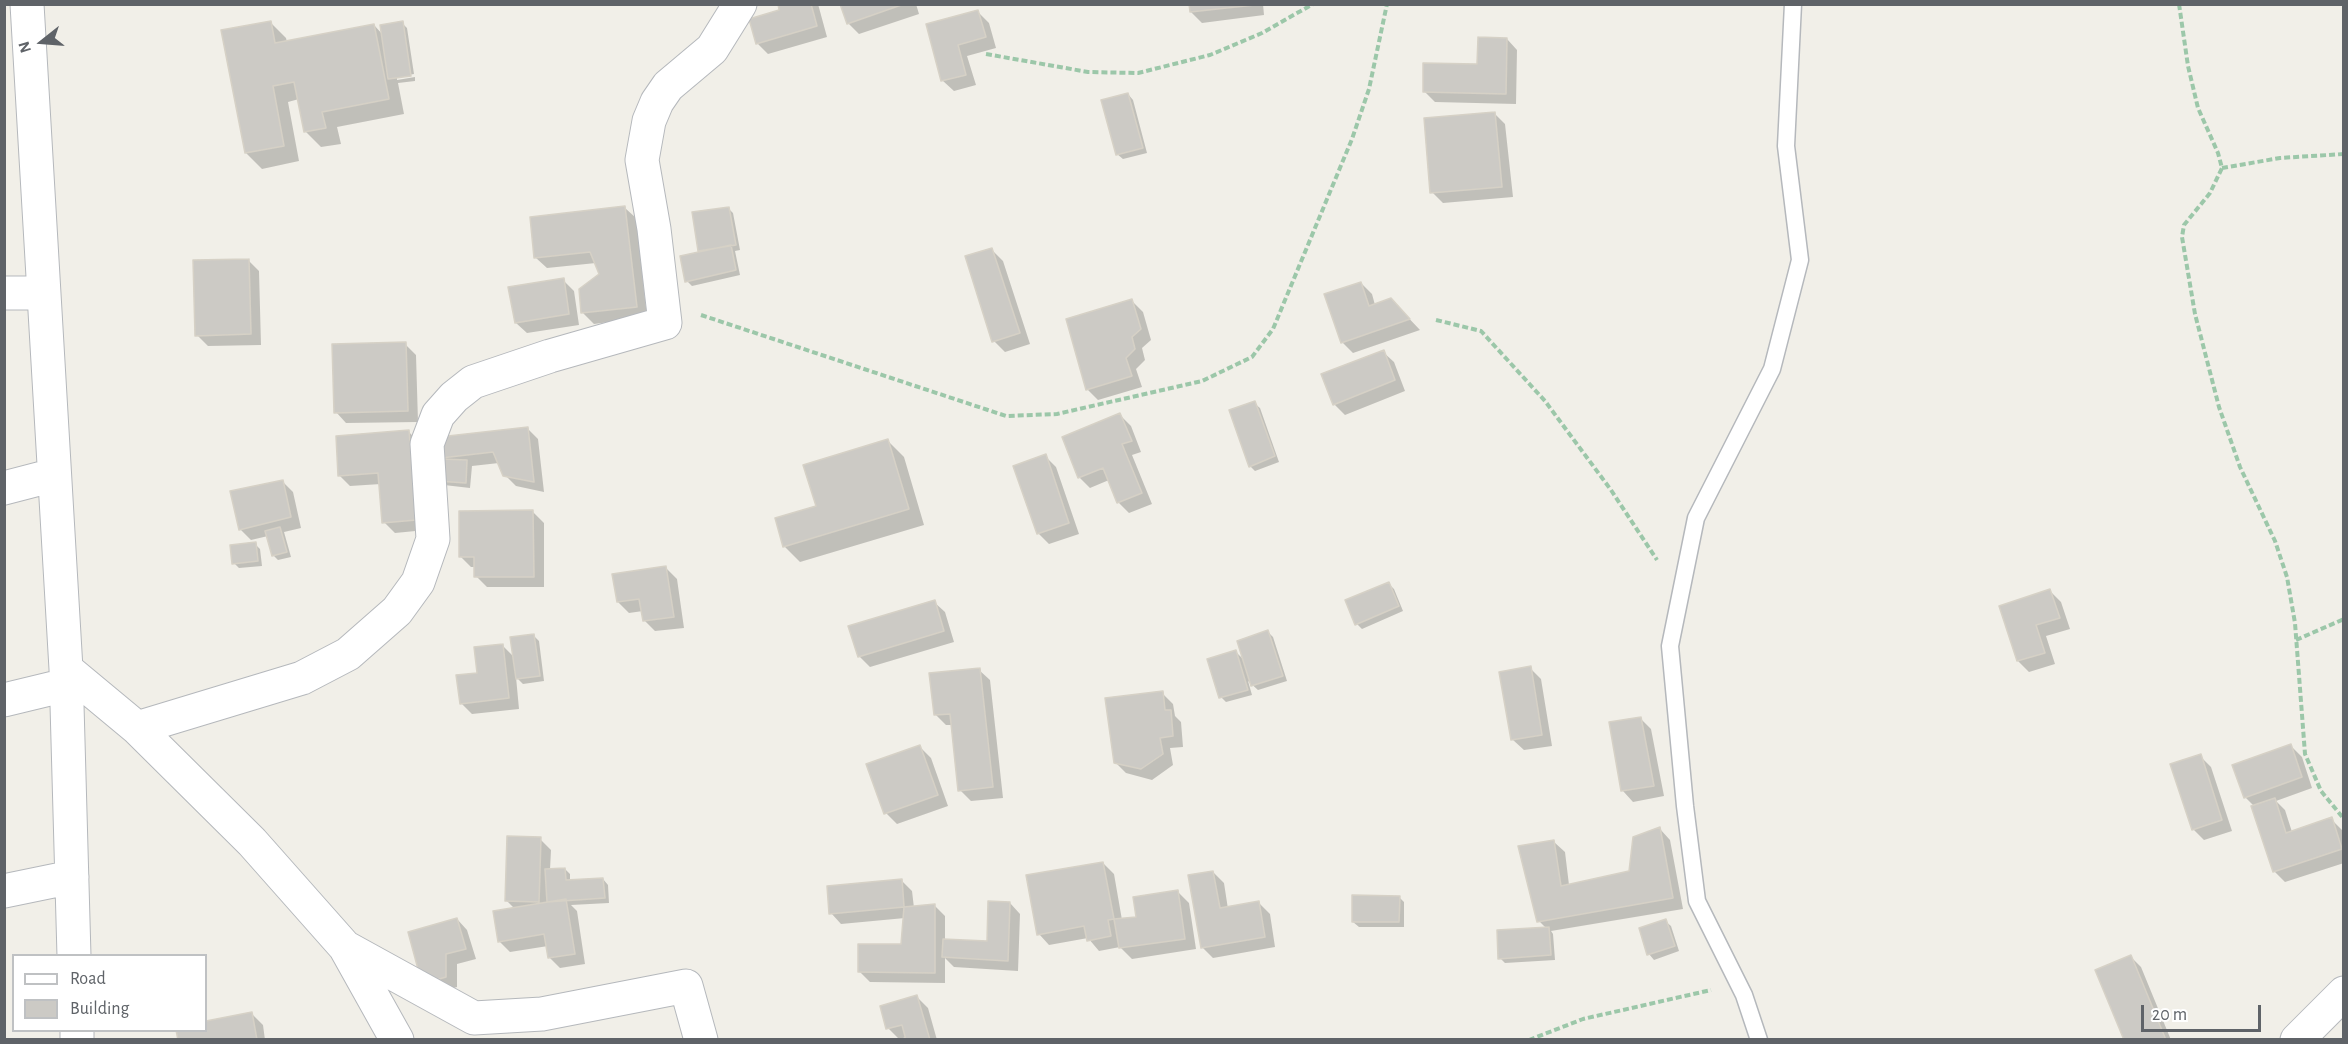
<!DOCTYPE html>
<style>
body{margin:0}
#map{position:relative;width:2348px;height:1044px;overflow:hidden;background:#f1efe8;font-family:"Alegreya Sans",sans-serif}
canvas{display:block}
.frame{position:absolute;inset:0;border:6px solid #5f6368;pointer-events:none}
.legend{position:absolute;left:12px;top:954px;width:195px;height:78px;box-sizing:border-box;background:#fff;border:2px solid #bfc1c3;margin:0;padding:8px 10px;list-style:none;font-size:18px;color:#5f6368}
.legend li{display:flex;align-items:center;gap:12px;height:30px}
.legend b{width:30px;border:2px solid #bfc1c3}
.north{position:absolute;left:12px;top:12px;width:60px;height:60px;-webkit-text-stroke:4px #fff;paint-order:stroke;rotate:253deg;font-size:16px;font-weight:700;line-height:24px;text-align:center;color:#5f6368}
.north::after{content:'';display:block;margin:auto;width:21px;height:27px;background:#5f6368;clip-path:polygon(50% 0,100% 100%,50% 72%,0 100%)}
.scale{position:absolute;left:2141px;top:1005px;width:120px;height:27px;box-sizing:border-box;border:3px solid #5f6368;border-top:0;padding-left:8px;font-size:18px;line-height:21px;white-space:nowrap;color:#5f6368;-webkit-text-stroke:4px #fff;paint-order:stroke}
</style>
<div id="map">
<canvas width="2348" height="1044"></canvas>
<div class="frame"></div>
<ul class="legend">
<li><b style="height:8px;background:#fff"></b>Road</li>
<li><b style="height:16px;background:#cccac5"></b>Building</li>
</ul>
<div class="north">N</div>
<div class="scale">20 m</div>
</div>
<script>
const c = document.querySelector('canvas').getContext('2d');
c.lineJoin = 'round';
function fill(path, color) { c.fillStyle = color; c.fill(path, 'evenodd'); }
const toPath = rows => new Path2D(rows.map(r => 'M' + r).join(''));
function stroke(path, color, width, dash) { c.strokeStyle = color; c.lineWidth = width; c.lineCap = dash ? 'butt' : 'round'; c.setLineDash(dash || []); c.stroke(path); }
fill(toPath([
 [779,4,818,4,827,37,768,54,757,43,781,11],
 [842,4,916,4,919,14,859,34,848,23],
 [1190,4,1263,4,1264,15,1202,23,1191,12],
 [978,12,989,23,996,48,967,56,976,85,954,91,943,81,928,25],
 [270,22,286,38,287,42,374,25,383,35,402,23,407,28,414,74,397,77,397,80,415,77,415,81,398,83,404,114,337,127,341,144,321,147,305,131,299,99,288,102,299,161,262,169,246,153],
 [1507,39,1517,50,1516,104,1435,102,1424,91,1479,65],
 [1128,94,1133,100,1147,153,1123,159,1117,154],
 [1494,113,1505,124,1513,197,1443,203,1432,192],
 [625,208,636,218,647,317,594,324,583,313,600,275,596,263,547,268,536,258],
 [728,208,733,213,740,250,735,251,740,275,692,286,687,281,700,253,694,213],
 [992,250,1003,261,1030,344,1005,352,994,341],
 [248,260,259,271,261,345,208,346,197,335],
 [563,280,574,291,579,325,527,333,516,323],
 [1361,283,1372,294,1375,305,1402,311,1420,330,1353,353,1342,342],
 [1132,301,1143,312,1151,340,1142,348,1145,360,1136,369,1142,387,1098,400,1087,389],
 [405,344,416,355,418,422,346,423,336,412],
 [1383,352,1394,362,1405,391,1345,415,1334,404],
 [1254,403,1260,408,1279,462,1255,471,1250,466],
 [1120,415,1131,426,1141,452,1132,455,1152,504,1129,513,1119,503,1109,480,1090,488,1079,477],
 [528,429,538,439,544,492,516,486,505,475,499,463,472,466,470,488,444,485,446,461,443,457],
 [409,432,419,443,426,530,395,533,384,522,381,484,350,486,339,475],
 [888,441,904,457,924,525,800,562,784,546],
 [1045,456,1056,467,1079,534,1049,544,1038,533],
 [282,481,293,492,301,528,284,532,291,557,278,560,273,555,268,536,251,540,240,529],
 [533,512,544,523,544,587,487,587,476,576,476,567,471,567,460,556],
 [255,544,260,549,262,566,239,568,234,563],
 [666,568,677,579,684,628,655,631,644,620,643,611,629,613,618,602],
 [1389,584,1394,589,1403,611,1362,629,1357,624],
 [2050,591,2061,602,2070,629,2046,636,2055,664,2029,672,2018,661],
 [934,602,945,612,954,642,870,667,859,656],
 [1268,632,1273,637,1287,681,1258,690,1248,681,1252,695,1226,702,1221,697,1236,652,1245,661],
 [534,636,539,641,544,681,523,684,516,677,519,709,472,714,461,703,479,674,502,645,514,657],
 [1530,668,1541,679,1552,746,1524,750,1513,740],
 [979,670,990,680,1003,798,971,801,960,790,953,725,946,725,935,714],
 [1162,693,1173,704,1175,716,1181,722,1183,747,1170,748,1173,765,1152,780,1126,773,1115,762],
 [1640,718,1651,729,1664,796,1633,802,1623,791,1611,724],
 [2291,746,2302,757,2312,788,2276,801,2285,810,2292,832,2331,819,2342,830,2344,835,2344,863,2285,882,2274,871,2254,806,2245,797],
 [920,747,931,758,948,806,897,824,886,813],
 [2200,756,2211,767,2232,831,2204,840,2193,829],
 [1660,829,1670,840,1683,909,1551,931,1553,934,1555,960,1505,963,1500,958,1547,929,1539,921,1554,842,1565,852,1569,885,1631,872],
 [540,839,551,850,550,870,565,869,570,874,570,881,603,879,608,885,609,903,571,905,577,911,585,964,560,968,549,957,548,946,510,952,499,941,515,909,506,900],
 [1103,863,1114,874,1122,920,1137,919,1178,892,1189,903,1196,949,1132,959,1120,947,1099,951,1088,938,1049,945,1039,934],
 [1213,872,1224,883,1228,909,1259,903,1270,914,1275,947,1213,958,1202,947],
 [901,880,912,891,914,908,934,905,945,916,945,940,988,942,1010,903,1020,914,1018,971,954,967,945,958,945,983,870,982,860,972,902,945,905,918,841,924,831,913],
 [1399,897,1404,902,1404,927,1359,927,1353,922],
 [457,919,467,930,476,959,457,964,457,987,434,994,409,933],
 [1665,921,1671,926,1679,951,1654,960,1649,954],
 [2130,956,2141,967,2171,1040,2125,1040],
 [917,997,928,1008,937,1040,908,1040,907,1037,899,1039,888,1028],
 [252,1014,263,1025,265,1040,180,1040,206,1030,206,1023]
]), '#0003');
const building = toPath([
 [778,4,811,4,817,26,756,44,749,19,779,10,778,4],
 [840,4,904,4,847,24,840,4],
 [1189,4,1254,4,1254,5,1190,12,1189,4],
 [978,10,986,37,958,45,966,75,941,81,926,24,978,10],
 [271,21,275,43,374,24,389,99,322,112,326,128,304,132,294,82,273,86,284,146,245,153,221,30,271,21],
 [403,21,411,76,388,79,380,25,403,21],
 [1478,37,1507,38,1506,94,1423,92,1423,63,1477,64,1478,37],
 [1128,93,1143,148,1116,155,1101,100,1128,93],
 [1495,112,1502,187,1430,193,1424,118,1495,112],
 [625,206,637,307,581,313,579,289,599,274,590,252,534,258,530,217,625,206],
 [729,207,736,245,698,251,692,212,729,207],
 [731,245,736,270,685,282,680,256,731,245],
 [992,248,1020,333,992,342,965,256,992,248],
 [249,259,251,334,195,336,193,260,249,259],
 [564,278,569,314,515,323,508,287,564,278],
 [1361,282,1369,306,1391,298,1410,319,1341,343,1324,294,1361,282],
 [1132,299,1141,329,1132,337,1135,349,1126,358,1132,376,1086,390,1066,319,1132,299],
 [406,342,408,411,334,413,332,344,406,342],
 [1384,350,1395,380,1333,405,1321,374,1384,350],
 [1255,401,1275,456,1249,467,1229,410,1255,401],
 [1120,413,1132,441,1122,444,1142,493,1117,503,1103,468,1078,478,1062,437,1120,413],
 [528,427,534,482,503,476,493,452,441,458,439,437,528,427],
 [409,430,416,520,382,523,378,473,338,476,336,436,409,430],
 [888,439,909,509,783,547,775,518,816,506,803,465,888,439],
 [1046,454,1069,523,1037,534,1013,466,1046,454],
 [439,459,467,460,466,483,437,481,439,459],
 [283,480,291,517,239,530,230,491,283,480],
 [533,510,534,577,474,577,474,557,459,557,459,511,533,510],
 [280,527,287,552,272,556,265,531,280,527],
 [256,542,258,561,232,564,230,545,256,542],
 [666,566,674,617,643,621,639,599,617,602,612,574,666,566],
 [1389,582,1399,606,1355,625,1345,600,1389,582],
 [2050,589,2060,618,2036,625,2045,653,2017,661,1999,606,2050,589],
 [935,600,944,631,858,657,848,626,935,600],
 [1268,630,1283,676,1251,686,1237,641,1268,630],
 [534,634,540,676,516,679,510,637,534,634],
 [503,644,509,698,460,704,456,675,477,673,474,647,503,644],
 [1236,650,1248,690,1219,698,1207,659,1236,650],
 [1531,666,1542,735,1511,740,1499,672,1531,666],
 [980,668,993,787,958,791,950,714,934,715,929,673,980,668],
 [1163,691,1165,710,1171,710,1173,736,1160,738,1163,754,1141,769,1114,763,1105,698,1163,691],
 [1641,717,1654,786,1621,791,1609,722,1641,717],
 [2291,744,2302,777,2244,798,2232,765,2291,744],
 [920,745,938,795,884,814,866,764,920,745],
 [2201,754,2222,820,2192,830,2170,764,2201,754],
 [2275,798,2286,833,2332,817,2342,849,2273,872,2251,806,2275,798],
 [1660,827,1673,898,1537,922,1518,846,1554,840,1561,886,1629,871,1633,837,1660,827],
 [507,836,541,837,539,902,505,901,507,836],
 [1103,862,1114,919,1108,920,1111,936,1087,941,1084,926,1037,935,1026,875,1103,862],
 [565,868,566,880,603,878,605,898,547,902,545,869,565,868],
 [1213,871,1220,908,1259,901,1265,937,1201,948,1188,875,1213,871],
 [902,879,904,907,829,914,827,886,902,879],
 [1178,890,1185,939,1119,948,1114,919,1136,917,1133,897,1178,890],
 [1352,895,1400,896,1399,922,1352,922,1352,895],
 [566,899,575,954,548,958,544,934,498,942,493,911,566,899],
 [988,901,1010,902,1008,961,942,957,943,939,987,941,988,901],
 [935,904,935,973,858,972,858,944,901,944,904,907,935,904],
 [457,918,466,949,446,954,446,977,422,984,408,932,457,918],
 [1666,919,1675,946,1647,955,1639,928,1666,919],
 [1549,927,1551,955,1498,959,1497,930,1549,927],
 [2131,955,2166,1040,2124,1040,2095,970,2131,955],
 [917,995,930,1040,906,1040,902,1025,886,1029,880,1006,917,995],
 [252,1012,257,1040,178,1040,176,1030,206,1030,206,1021,252,1012]
]);
fill(building, '#cccac5');
stroke(building, '#d6d1c6', 1.5);
const service = toPath([
 [1759,1040,1744,995,1697,901,1685,806,1670,646,1696,518,1772,369,1800,260,1786,146,1793,4]
]);
const minor = toPath([
 [27,4,66,669,74,956],
 [4,293,43,293],
 [4,488,54,475],
 [66,669,137,728,252,842,345,947,397,1040],
 [4,700,66,685],
 [137,728,302,678,348,654,397,611,418,582,433,539,427,444,438,415,454,397,473,382,550,356,665,323,654,229,642,160,649,121,657,102,668,86,712,49,740,4],
 [4,891,72,877],
 [345,947,474,1018,542,1014,686,986,701,1040],
 [77,1030,77,1040],
 [2297,1040,2344,993]
]);
stroke(service, '#b5b8bc', 19);
stroke(minor, '#b5b8bc', 35);
stroke(toPath([
 [2179,4,2188,66,2198,108,2218,153,2222,168,2210,193,2184,225,2182,237,2195,314,2219,407,2240,467,2275,541,2287,577,2295,623,2305,754,2321,791,2344,819],
 [986,54,1088,72,1138,73,1210,55,1262,33,1313,4],
 [2222,168,2280,158,2344,154],
 [701,315,1006,416,1057,414,1202,381,1252,357,1273,329,1352,139,1369,89,1387,4],
 [1436,320,1481,331,1545,401,1611,490,1657,560],
 [2296,640,2344,619],
 [1529,1040,1583,1019,1711,990]
]), '#9cc7a9', 4, [6, 3]);
stroke(service, '#fff', 16);
stroke(minor, '#fff', 33);
</script>
